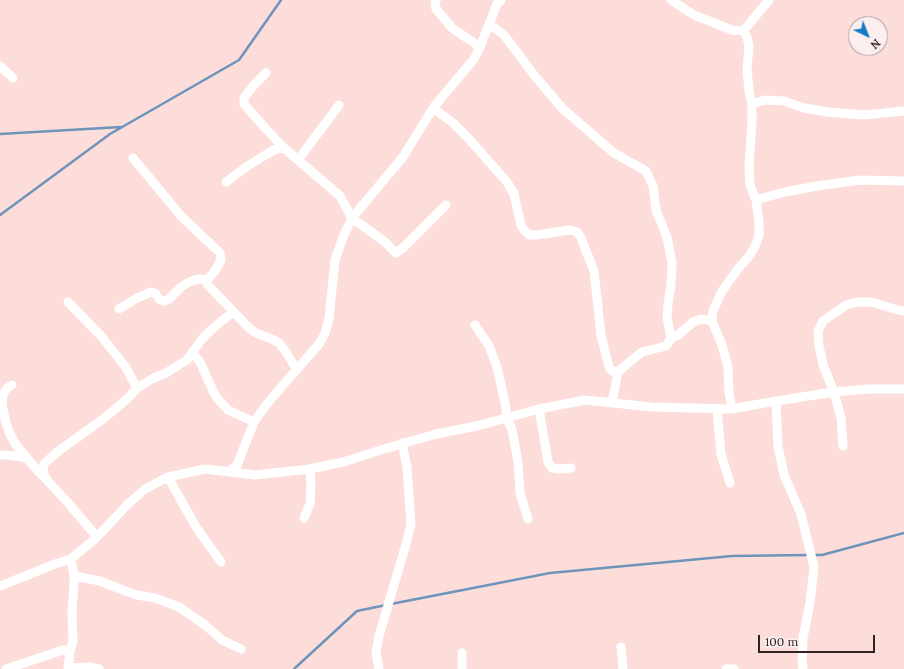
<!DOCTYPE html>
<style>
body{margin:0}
#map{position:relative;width:904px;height:669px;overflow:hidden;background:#fcddda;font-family:Lora,serif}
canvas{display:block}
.north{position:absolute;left:848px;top:16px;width:40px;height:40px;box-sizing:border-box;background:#fcefee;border:1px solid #aa9d9c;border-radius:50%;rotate:137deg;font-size:11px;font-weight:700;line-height:16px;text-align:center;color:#2e2322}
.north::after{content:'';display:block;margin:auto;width:14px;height:18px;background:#127bc6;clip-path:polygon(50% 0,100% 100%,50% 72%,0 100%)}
.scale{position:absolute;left:758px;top:635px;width:117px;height:18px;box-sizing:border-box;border:2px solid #2e2322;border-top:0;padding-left:5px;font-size:12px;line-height:14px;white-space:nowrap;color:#2e2322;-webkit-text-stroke:3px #fcefee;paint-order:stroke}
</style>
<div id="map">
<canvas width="904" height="669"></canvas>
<div class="north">N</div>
<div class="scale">100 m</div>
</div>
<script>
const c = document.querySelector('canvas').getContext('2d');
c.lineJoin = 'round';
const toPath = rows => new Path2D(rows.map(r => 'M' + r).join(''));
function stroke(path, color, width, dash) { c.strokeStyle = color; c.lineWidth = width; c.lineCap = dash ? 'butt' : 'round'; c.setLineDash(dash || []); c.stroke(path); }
stroke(toPath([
 [0,134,121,127],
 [0,215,110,134,239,60,281,0],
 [813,555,822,555,904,533],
 [391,604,550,573,732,556,808,555],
 [294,669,357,611,386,605]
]), '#6d94bb', 2.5);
stroke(toPath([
 [436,0,435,2,436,9,452,28,480,47],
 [671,0,694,15,732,30,743,31,769,0],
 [489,26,495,28,504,35,534,75,562,108,614,153,646,171,653,186,656,210,667,237,672,263,671,285,668,304,667,317,671,338],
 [0,66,13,78],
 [266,73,254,85,244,98,244,104,266,129,284,148,340,196,352,218,385,242,396,253,403,248,446,205],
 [752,104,765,100,784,101,804,108,827,112,864,115,904,111],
 [433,108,453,123,469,139,507,182,514,194,521,225,524,230,529,235,536,235,570,230,577,232,581,238,594,271,601,335,609,367,612,371,618,372],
 [133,158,181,216,220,253,221,260,215,271,207,280,207,284,250,329,258,334,272,339,279,343,286,352,297,370],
 [298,160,339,105],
 [226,182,246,167,267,154,276,149,284,148],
 [756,200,785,192,817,186,860,180,904,181],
 [68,302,101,336,125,366,137,388],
 [119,309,137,298,151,292,155,293,159,299,164,301,169,299,181,287,189,282,198,279,207,280],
 [475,325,489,346,497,367,505,403,507,418,512,430,518,462,520,493,528,519],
 [192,352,200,362,213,391,218,399,228,410,254,422],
 [12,385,7,388,3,395,2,405,6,423,10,434,16,445,36,469,45,478],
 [776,401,778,446,784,475,801,514,814,567,810,603,803,638,802,661,803,669],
 [612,403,618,372,632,360,642,352,666,346,671,338,678,335,693,322,701,319,712,321],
 [539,409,548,462,552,468,560,469,571,468],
 [717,409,721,454,730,483],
 [732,409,729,392,728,367,722,345,712,321,713,311,722,291,737,270,750,255,755,246,759,235,759,222,756,200,750,185,749,166,752,122,752,104,749,91,747,69,749,46,747,37,743,31],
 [843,446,841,418,834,392,823,365,819,346,818,331,823,321,846,305,857,302,871,302,898,310,904,311],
 [0,455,7,455,27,458],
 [228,472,237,465,254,422,261,412,271,399,319,344,325,333,329,319,335,260,343,237,352,218,403,157,433,108,474,59,480,47,497,4,501,0],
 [168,477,196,527,221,562],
 [304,518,310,504,311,485,310,469],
 [97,537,68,503,46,479,43,471,44,464,56,453,103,419,127,399,137,388,152,379,166,373,187,360,202,339,212,329,233,312],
 [74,576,100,581,120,589,137,595,155,598,179,607,205,625,222,640,241,649],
 [0,586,55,564,71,559,97,537,128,504,145,489,168,477,205,469,255,475,310,469,343,462,384,449,436,434,477,426,539,409,585,400,652,407,732,409,776,401,834,392,869,389,904,389],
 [621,647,623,669],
 [462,653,462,669],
 [69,668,89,667,99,669],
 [6,669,63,650,70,651],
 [68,669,70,651,73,641,72,611,74,585,74,576,71,559],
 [379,669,376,653,379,636,406,544,411,524,407,467,402,443],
 [726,669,734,669]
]), '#fff', 9);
</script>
